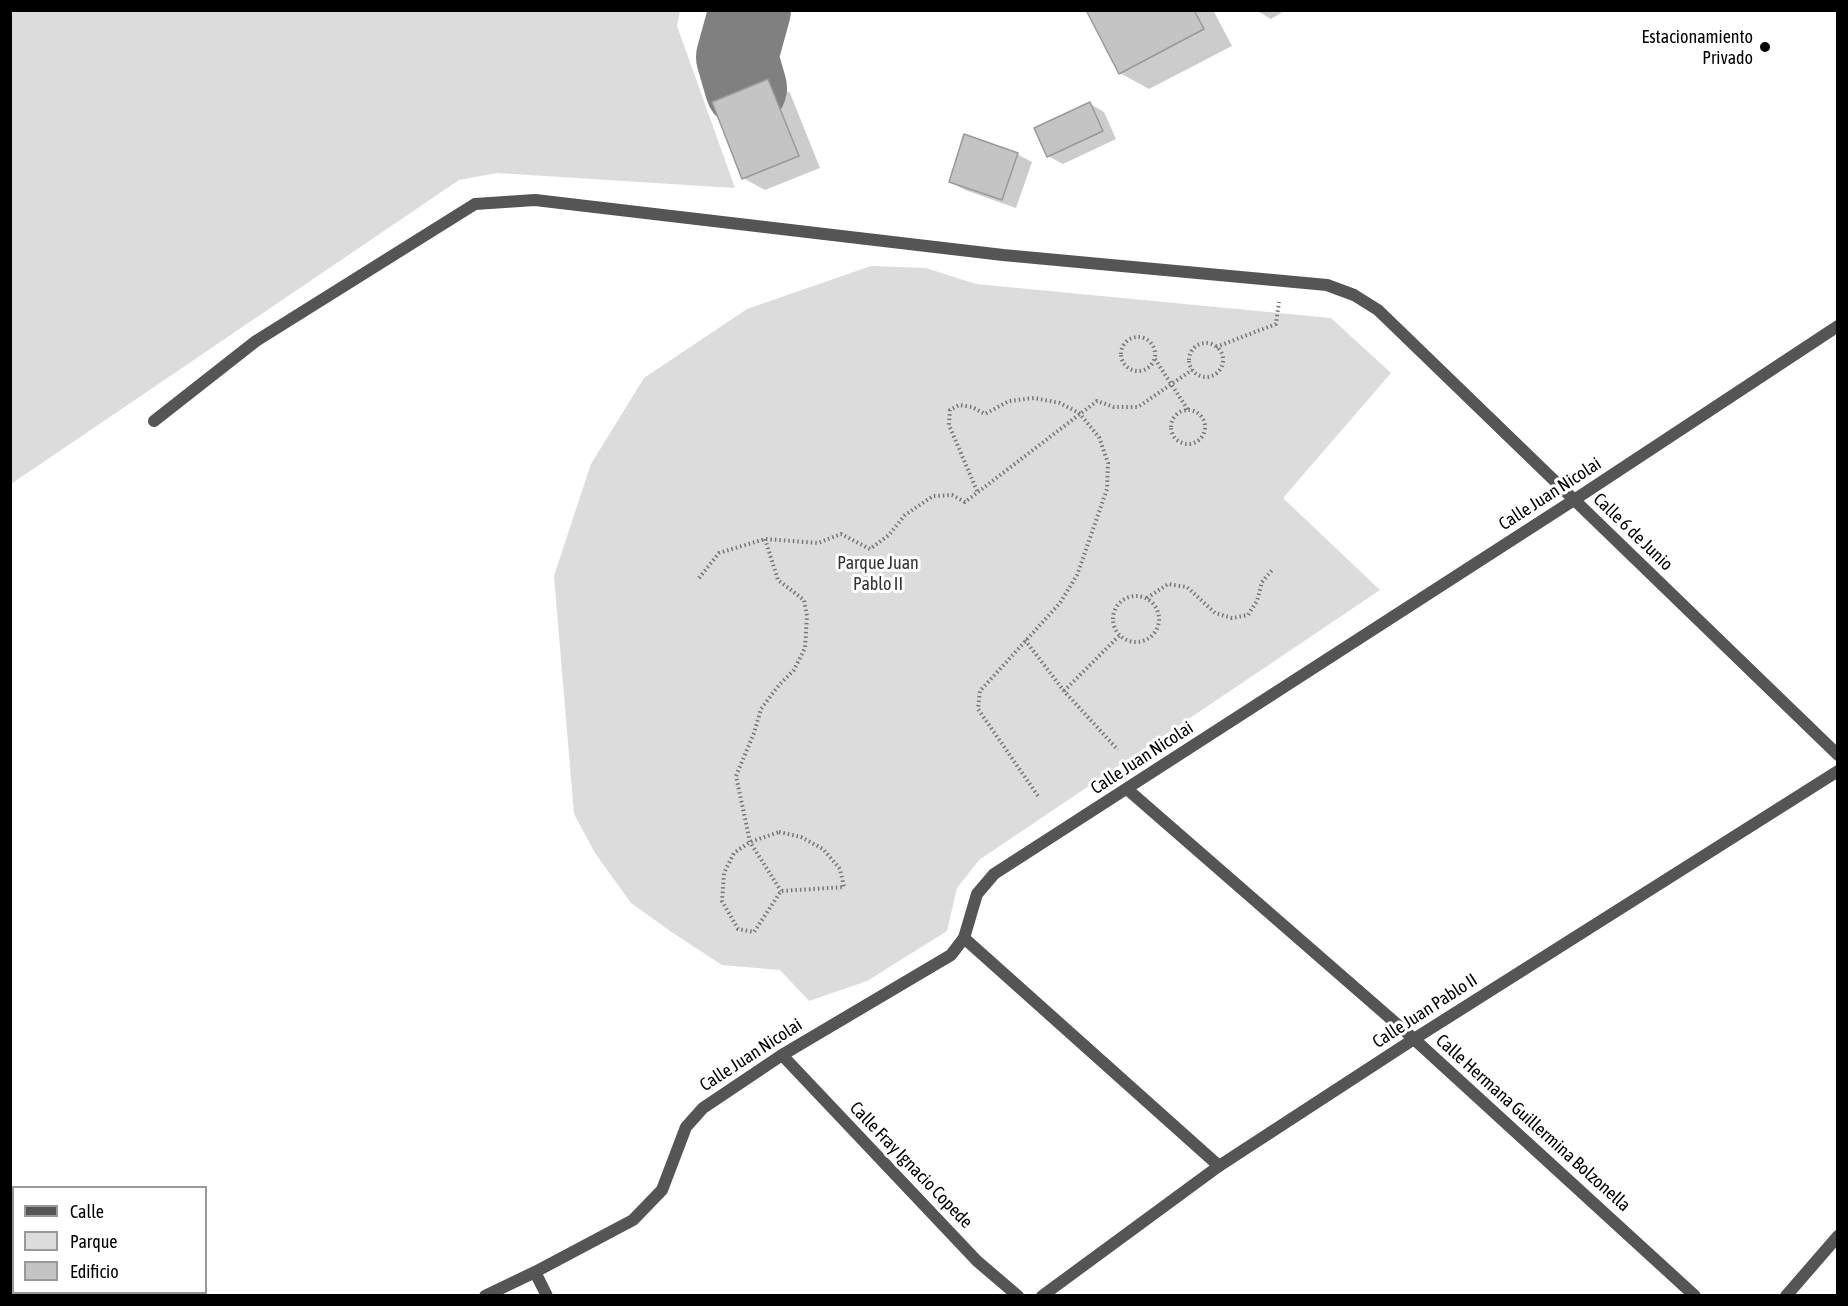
<!DOCTYPE html>
<style>
body{margin:0}
#map{position:relative;width:1848px;height:1306px;overflow:hidden;background:#fff;font-family:"Asap Condensed",sans-serif}
canvas{display:block}
.frame{position:absolute;inset:0;border:12px solid #000;pointer-events:none}
.legend{position:absolute;left:12px;top:1186px;width:195px;height:108px;box-sizing:border-box;background:#fff;border:2px solid #999;margin:0;padding:8px 10px;list-style:none;font-size:18px;color:#000}
.legend li{display:flex;align-items:center;gap:12px;height:30px}
.legend b{width:30px;border:2px solid #999}
</style>
<div id="map">
<canvas width="1848" height="1306"></canvas>
<div class="frame"></div>
<ul class="legend">
<li><b style="height:8px;background:#555"></b>Calle</li>
<li><b style="height:16px;background:#dcdcdc"></b>Parque</li>
<li><b style="height:16px;background:#c4c4c4"></b>Edificio</li>
</ul>
</div>
<script>
const c = document.querySelector('canvas').getContext('2d');
c.lineJoin = 'round';
function fill(path, color) { c.fillStyle = color; c.fill(path, 'evenodd'); }
const toPath = rows => new Path2D(rows.map(r => 'M' + r).join(''));
function stroke(path, color, width, dash) { c.strokeStyle = color; c.lineWidth = width; c.lineCap = dash ? 'butt' : 'round'; c.setLineDash(dash || []); c.stroke(path); }
function drawText(font, color, halo, rows, align = 'center') {
  c.font = font + ' "Asap Condensed",sans-serif'; c.lineWidth = 6; c.setLineDash([]); c.textBaseline = 'middle'; c.strokeStyle = halo; c.fillStyle = color; for (const [text, x, y, turn = 0] of rows) {
    c.save(); c.translate(x, y); c.rotate((+turn || 0) * Math.PI / 180); c.textAlign = isNaN(turn) ? turn : align; if (halo) c.strokeText(text, 0, 0); c.fillText(text, 0, 0); c.restore();
  }
}
fill(toPath([
 [11,10,680,11,677,26,735,188,497,173,459,180,11,484],
 [871,266,926,268,976,284,1331,318,1391,373,1283,498,1380,590,979,860,957,888,947,931,867,981,809,1001,780,970,722,965,673,933,631,903,595,853,574,814,554,576,591,464,644,378,747,309]
]), '#dcdcdc');
fill(toPath([
 [1088,10,1213,10,1232,46,1149,89,1120,73],
 [1256,10,1286,10,1271,19],
 [768,81,790,93,820,168,765,190,743,178],
 [1090,104,1104,112,1116,139,1063,164,1048,156],
 [1017,154,1032,162,1016,208,965,190,950,182]
]), '#0003');
stroke(toPath([
 [746,88,737,57,750,10]
]), '#808080', 82);
const building = toPath([
 [1086,10,1194,10,1204,29,1119,74,1086,10],
 [768,79,799,156,742,179,712,102,768,79],
 [1090,102,1103,131,1047,157,1034,128,1090,102],
 [964,134,1018,153,1002,200,949,182,964,134]
]);
fill(building, '#c4c4c4');
stroke(building, '#999', 1.5);
stroke(toPath([
 '1121 354a17 17 0 1 1 34 0a17 17 0 1 1-34 0Z',
 '1189 360a17 17 0 1 1 34 0a17 17 0 1 1-34 0Z',
 [1216,347,1276,324,1279,302],
 [1155,359,1188,410],
 '1171 427a17 17 0 1 1 34 0a17 17 0 1 1-34 0Z',
 [977,491,949,425,950,410,959,405,972,407,985,414,1009,401,1034,398,1060,403,1079,413,1099,437,1108,463,1107,489,1077,575,1060,603,980,691,978,709,1038,796],
 [765,539,778,580,804,600,807,616,805,648,794,670,779,685,761,709,754,733,736,776,750,842,781,891],
 [699,578,719,553,765,539,818,543,841,534,870,549,889,535,905,515,933,496,952,495,965,502,1097,401,1114,407,1138,407,1192,370],
 '1113 619a23 23 0 1 1 46 0a23 23 0 1 1-46 0Z',
 [1147,598,1168,584,1187,587,1215,613,1232,618,1248,615,1257,601,1262,582,1272,570],
 [1025,640,1064,691,1118,750],
 [1064,691,1120,635],
 [779,832,801,837,823,849,840,869,844,887,781,891,754,932,738,929,722,901,724,873,734,853,750,842,779,832]
]), '#777', 4, [1.5, 3]);
stroke(toPath([
 [964,938,1219,1166]
]), '#555', 12);
stroke(toPath([
 [154,421,256,341,475,204,535,200,1003,255,1327,285,1354,295,1378,310,1838,755],
 [1127,789,1414,1039,1695,1296],
 [782,1055,977,1261,1018,1296],
 [535,1272,547,1296],
 [485,1296,535,1272,633,1220,662,1190,686,1127,703,1108,782,1055,951,955,964,938,977,894,994,874,1574,500,1838,326],
 [1786,1296,1838,1236]
]), '#555', 12);
stroke(toPath([
 [1042,1296,1219,1166,1414,1039,1838,771]
]), '#555', 12);
for (const [x, y, r, color] of [
 [1765,47,6,"#000"]
]) { const dot = new Path2D(); dot.arc(x, y, r, 0, 2 * Math.PI); c.fillStyle = color; c.fill(dot); stroke(dot, '#fff', 2); }
drawText('18px', '#000', '#fff', [
 ["Estacionamiento",1753,37],
 ["Privado",1753,58]
], 'right');
drawText('18px', '#000', '#fff', [
 ["Calle Juan Nicolai",1550,494,-33],
 ["Calle 6 de Junio",1633,532,44],
 ["Calle Juan Nicolai",1142,758,-33],
 ["Calle Juan Pablo II",1425,1011,-33],
 ["Calle Juan Nicolai",751,1055,-33],
 ["Calle Hermana Guillermina Bolzonella",1533,1123,42],
 ["Calle Fray Ignacio Copede",911,1165,46]
]);
drawText('18px', '#333', '#fff', [
 ["Parque Juan",878,563],
 ["Pablo II",878,584]
]);
</script>
